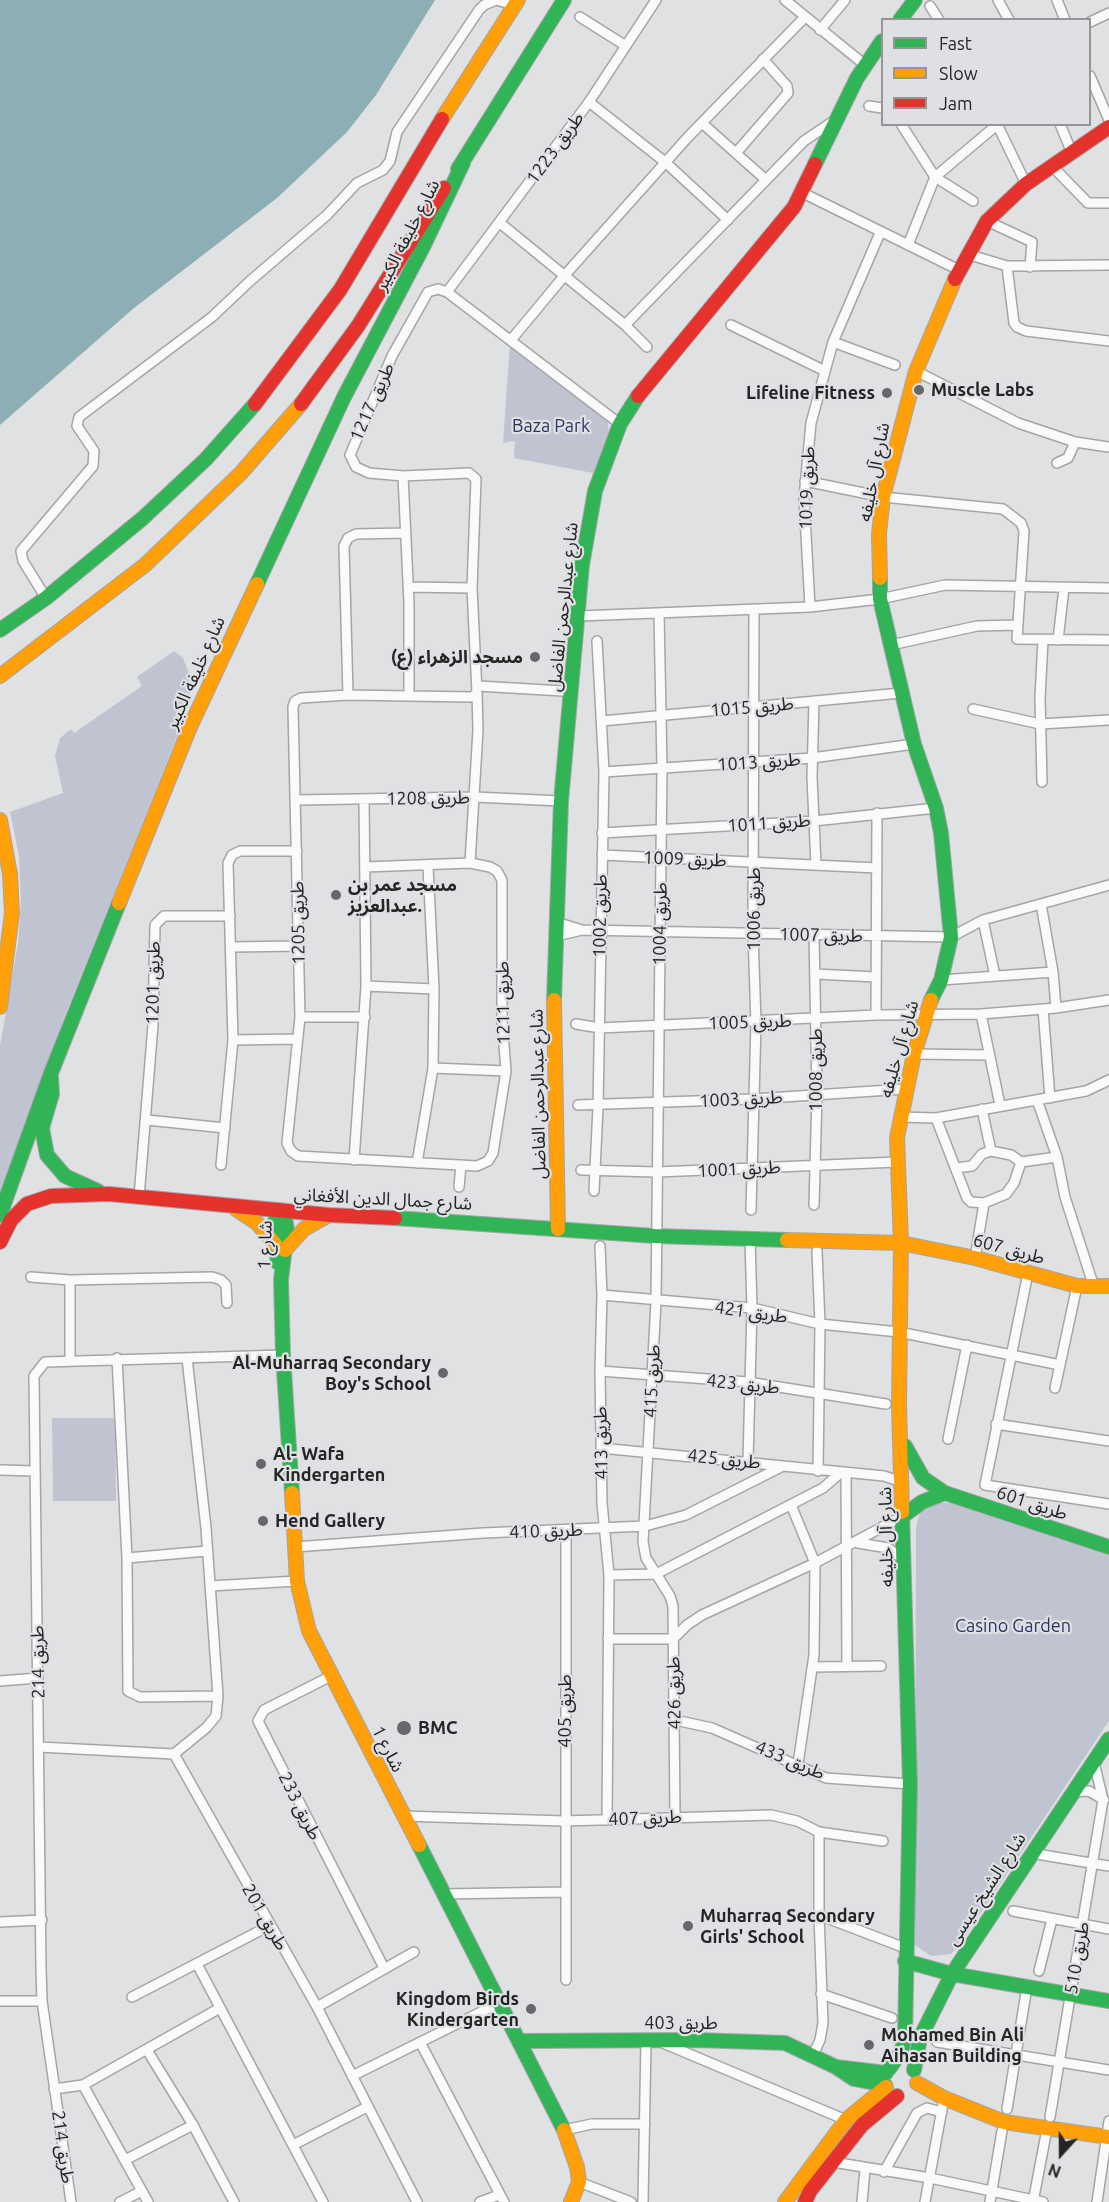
<!DOCTYPE html>
<meta charset="utf-8">
<style>
body{margin:0}
#map{position:relative;width:1109px;height:2202px;overflow:hidden;background:#e0e1e2;font-family:Ubuntu,sans-serif}
canvas{display:block}
.legend{position:absolute;left:881px;top:18px;width:210px;height:108px;box-sizing:border-box;background:#dfe0e3;border:2px solid #959597;margin:0;padding:8px 10px;list-style:none;font-size:18px;color:#252526}
.legend li{display:flex;align-items:center;gap:12px;height:30px}
.legend b{width:30px;border:2px solid #959597}
.north{position:absolute;left:1031px;top:2124px;width:60px;height:60px;-webkit-text-stroke:4px #dfe0e3;paint-order:stroke;rotate:201deg;font-size:16px;font-weight:700;line-height:24px;text-align:center;color:#252526}
.north::after{content:'';display:block;margin:auto;width:21px;height:27px;background:#252526;clip-path:polygon(50% 0,100% 100%,50% 72%,0 100%)}
</style>
<div id="map">
<canvas width="1109" height="2202"></canvas>
<ul class="legend">
<li><b style="height:8px;background:#30b455"></b>Fast</li>
<li><b style="height:8px;background:#ff9f0a"></b>Slow</li>
<li><b style="height:8px;background:#e5322d"></b>Jam</li>
</ul>
<div class="north">N</div>
</div>
<script>
const c = document.querySelector('canvas').getContext('2d');
c.lineJoin = 'round';
function fill(path, color) { c.fillStyle = color; c.fill(path, 'evenodd'); }
const toPath = rows => new Path2D(rows.map(r => 'M' + r).join(''));
function stroke(path, color, width, dash) { c.strokeStyle = color; c.lineWidth = width; c.lineCap = dash ? 'butt' : 'round'; c.setLineDash(dash || []); c.stroke(path); }
function drawText(font, color, halo, rows, align = 'center') {
  c.font = font + ' Ubuntu,"Noto Sans Arabic",sans-serif'; c.lineWidth = 4.5; c.setLineDash([]); c.textBaseline = 'middle'; c.strokeStyle = halo; c.fillStyle = color; for (const [text, x, y, turn = 0] of rows) {
    c.save(); c.translate(x, y); c.rotate((+turn || 0) * Math.PI / 180); c.textAlign = isNaN(turn) ? turn : align; if (halo) c.strokeText(text, 0, 0); c.fillText(text, 0, 0); c.restore();
  }
}
fill(toPath([
 [510,343,608,422,609,436,593,473,514,458,515,441,503,443],
 [174,651,183,658,191,678,190,692,179,723,182,724,64,1018,0,1196,0,1046,18,943,21,901,19,856,10,812,63,793,55,756,60,738,71,729,74,733,142,686,137,677],
 [52,1418,115,1418,116,1501,53,1501],
 [937,1503,952,1503,1109,1550,1109,1721,960,1944,951,1954,931,1956,915,1945,916,1528,920,1511]
]), '#c0c4d1');
fill(toPath([
 [0,0,435,0,376,95,347,132,277,198,134,308,0,425]
]), '#8daeb4');
const street = toPath([
 [785,0,865,65],
 [998,0,1009,20],
 [1057,0,1065,20],
 [930,6,939,20],
 [580,17,626,46],
 [1090,22,1109,13],
 [820,30,845,0],
 [1090,76,1109,120],
 [589,102,665,162,728,220],
 [869,106,882,108],
 [702,123,766,180],
 [901,124,935,177,973,201],
 [997,124,1026,184],
 [1060,124,1072,153],
 [736,153,788,93,787,86,763,59],
 [1052,166,1088,203,1109,203],
 [803,193,959,270],
 [987,221,1032,242,1030,267],
 [500,223,625,325,647,347],
 [908,245,935,177,998,124],
 [967,254,1007,266,1109,265],
 [1007,266,1014,323,1017,327,1026,331,1109,341],
 [447,292,589,102,656,0],
 [625,325,804,141,838,118],
 [731,325,823,370],
 [511,340,565,275,688,137,805,17],
 [833,342,895,365],
 [916,371,1018,423,1075,442,1109,447],
 [1057,463,1068,458,1075,442],
 [403,476,409,603,409,695],
 [805,481,883,497,1003,509,1021,523,1024,531,1017,639,1109,640],
 [408,587,472,588],
 [46,598,23,561,21,551,93,466,94,451,77,426,79,417,212,317,250,281,327,215,357,183,383,170,390,161,397,132,479,10,484,5,496,0,514,5],
 [810,607,804,498,811,423,833,342,880,233],
 [659,613,662,768,656,1302,643,1542,646,1558,670,1596,673,1606,675,1817],
 [579,616,810,607,880,599,945,585,1109,588],
 [1058,640,1064,588],
 [891,645,977,626,1017,625],
 [478,686,563,691],
 [348,695,344,546,348,538,356,534,405,533],
 [814,701,812,777,816,865],
 [973,709,1040,724,1109,720],
 [602,721,901,693],
 [604,772,812,758,914,744],
 [1042,782,1040,698,1043,640],
 [296,800,475,797,561,801],
 [602,833,814,821,936,808],
 [602,855,877,868],
 [470,863,478,730,477,692],
 [365,867,470,863,490,867,497,871,502,880,502,1020,506,1071,493,1153,488,1161,477,1166,298,1156,291,1151,287,1143,300,1017,293,707,295,701,301,698,348,695,473,697,477,692,472,588,476,479,469,473,403,476,369,473,356,467,350,455,392,356,428,292,438,289,447,292,620,424],
 [1041,904,1053,972,1056,1008],
 [983,920,995,976],
 [556,922,582,930],
 [814,935,817,1095,814,1205],
 [556,936,582,930,951,937,983,920,1109,885],
 [231,947,298,946],
 [815,974,876,977],
 [941,980,1053,972],
 [366,986,434,989],
 [1043,1009,1050,1098],
 [981,1014,1000,1105],
 [876,1015,877,813],
 [300,1017,365,1017],
 [576,1024,600,1028,876,1015,981,1014,1056,1008,1109,1000],
 [233,1040,297,1039],
 [914,1054,989,1055],
 [433,1068,506,1071],
 [1037,1100,1057,1157,1065,1197,1094,1287],
 [578,1105,753,1099,905,1089],
 [982,1109,991,1151],
 [899,1117,936,1118,1086,1091,1109,1080],
 [936,1118,967,1198,971,1202,984,1203,975,1258],
 [147,1120,225,1128],
 [354,1160,366,986,364,799],
 [417,1163,433,1068,434,989,428,866],
 [221,1165,233,1040,228,863,232,855,240,851,297,851],
 [955,1168,972,1166,982,1154,991,1151,1011,1155,1021,1162],
 [581,1170,657,1172,897,1162],
 [459,1187,461,1165],
 [594,1191,598,1107,604,772,597,641],
 [139,1197,153,1025,155,925,164,916,230,916],
 [984,1203,1006,1194,1014,1183,1021,1162,1057,1157],
 [751,1210,756,1023,753,934,754,609],
 [600,1246,602,1295,600,1371,602,1503,609,1575,607,1820],
 [817,1251,820,1324,818,1471],
 [1028,1273,985,1485,1109,1504],
 [31,1277,70,1280,212,1277,221,1280,226,1285,227,1303],
 [70,1280,70,1360],
 [602,1295,752,1308,820,1324,899,1332,1060,1365],
 [117,1358,127,1558,128,1691,140,1697,218,1696],
 [600,1371,748,1382,886,1404],
 [1055,1388,1077,1286],
 [996,1424,1109,1441],
 [948,1439,967,1345],
 [601,1448,884,1476,896,1480,902,1487],
 [748,1461,752,1308,750,1240],
 [0,1470,35,1471],
 [846,1474,847,1666],
 [791,1505,815,1563,814,1655,798,1764],
 [858,1543,888,1548,904,1560],
 [295,1547,483,1533,645,1526,686,1515,783,1466],
 [127,1558,207,1551],
 [609,1575,656,1574,823,1488,839,1474],
 [210,1586,297,1581],
 [608,1639,673,1639,687,1625,702,1615,815,1563,903,1516],
 [813,1667,881,1666],
 [331,1676,264,1710,258,1721,384,1968],
 [0,1681,38,1678],
 [675,1720,712,1728,826,1778,910,1784],
 [39,1747,174,1754],
 [174,1754,317,2007,417,2202],
 [174,1754,206,1728,216,1716,218,1696,206,1528,187,1358],
 [1072,1792,1089,1791,1104,1800],
 [403,1816,564,1821,771,1815,797,1821,819,1832,883,1841],
 [1031,1853,1109,1866],
 [442,1894,565,1892],
 [1013,1911,1109,1929],
 [819,1915,905,1948],
 [0,1922,42,1920],
 [197,1964,323,2202],
 [1039,1971,1052,1919],
 [566,1980,566,1530],
 [821,1994,892,2018],
 [132,1997,269,1926],
 [0,2001,42,2001],
 [317,2007,414,1952],
 [420,2042,504,2202],
 [937,2042,1109,2070],
 [663,2043,846,2120],
 [147,2050,193,2125,234,2202],
 [813,2055,820,2040,823,2023,819,1915,819,1832],
 [352,2076,499,2003],
 [83,2085,148,2202],
 [54,2089,83,2085,220,2008],
 [1007,2109,1027,1987],
 [1050,2117,1103,1800,1094,1762],
 [564,2130,592,2124,645,2124],
 [293,2145,367,2107],
 [125,2160,193,2125],
 [833,2162,930,2178,1043,2202],
 [884,2172,917,2113,927,2108,942,2112],
 [579,2182,631,2202],
 [71,2202,42,2001,41,1969,34,1376,45,1362,283,1355],
 [120,2202,142,2191],
 [480,2202,499,2195],
 [643,2202,646,2041],
 [862,2202,865,2170],
 [925,2202,944,2098],
 [990,2202,1002,2131],
 [1033,2202,1047,2129],
 [1097,2202,1109,2121]
]);
const fast = toPath([
 [900,20,915,0],
 [815,164,857,78,882,41],
 [458,169,564,0],
 [880,578,880,599,914,744,936,808,941,833,951,937,941,980,931,1000],
 [257,584,344,397,423,247,463,163],
 [0,630,46,598,143,518,206,459,255,404],
 [554,1000,561,801,582,565,595,491,620,424,638,396],
 [51,1077,52,1094,42,1128,47,1155,65,1176,98,1191],
 [277,1210,274,1230,278,1263],
 [284,1211,287,1230,281,1280,283,1355,292,1493],
 [0,1215,51,1073,119,903],
 [395,1218,655,1236,787,1240],
 [905,1446,923,1478,945,1493,1109,1547],
 [903,1516,922,1502,945,1493],
 [419,1845,564,2130],
 [905,1961,952,1974,1109,2001],
 [519,2041,696,2040,785,2043,836,2067,854,2079,885,2085],
 [836,2067,886,2073],
 [889,2069,901,2052,905,2037,910,1784,902,1512],
 [914,2070,920,2038,952,1974,1109,1739]
]);
const slow = toPath([
 [442,119,518,0],
 [880,578,879,534,883,497,916,371,955,279],
 [0,676,145,565,241,473,301,404],
 [0,820,10,874,12,913,0,1007],
 [119,903,190,727,257,584],
 [554,1000,558,1229],
 [236,1209,257,1223,275,1244],
 [787,1240,901,1243,975,1258,1077,1286,1109,1286],
 [285,1250,304,1229,329,1215],
 [292,1493,297,1581,309,1631,419,1845],
 [902,1512,899,1406,901,1243,897,1138,914,1054,931,1000],
 [917,2083,944,2098,1004,2122,1109,2137],
 [564,2130,577,2167,579,2182,571,2202],
 [785,2202,846,2120,886,2087]
]);
const jam = toPath([
 [955,279,987,221,1026,184,1109,127],
 [638,396,794,207,815,164],
 [255,404,340,290,442,119],
 [301,404,358,326,444,188],
 [0,1242,11,1220,27,1204,51,1196,109,1194,329,1215,395,1218],
 [805,2202,810,2191,862,2125,897,2096]
]);
stroke(street, '#a4a5a6', 12);
stroke(fast, '#a4a5a6', 16);
stroke(slow, '#a4a5a6', 16);
stroke(jam, '#a4a5a6', 16);
stroke(street, '#fafafb', 9);
stroke(fast, '#30b455', 14);
stroke(slow, '#ff9f0a', 14);
stroke(jam, '#e5322d', 14);
for (const [x, y, r, color] of [
 [919,390,6,"#666768"],
 [887,393,6,"#666768"],
 [535,657,6,"#666768"],
 [336,895,6,"#666768"],
 [443,1373,6,"#666768"],
 [261,1464,6,"#666768"],
 [263,1521,6,"#666768"],
 [404,1728,8,"#666768"],
 [688,1926,6,"#666768"],
 [531,2009,6,"#666768"],
 [869,2045,6,"#666768"]
]) { const dot = new Path2D(); dot.arc(x, y, r, 0, 2 * Math.PI); c.fillStyle = color; c.fill(dot); stroke(dot, '#dfe0e3', 2); }
drawText('18px', '#252526', '#dfe0e3', [
 ["طريق 1223",555,148,-54],
 ["شارع خليفة الكبير",407,235,-63],
 ["طريق 1217",372,402,-66],
 ["شارع آل خليفه",874,472,-79],
 ["طريق 1019",807,488,-88],
 ["شارع عبدالرحمن الفاضل",563,607,-84],
 ["شارع خليفة الكبير",195,673,-66],
 ["طريق 1015",752,707,-5],
 ["طريق 1013",759,762,-4],
 ["طريق 1208",428,798,-1],
 ["طريق 1011",769,823,-4],
 ["طريق 1009",685,859,2],
 ["طريق 1006",754,909,-90],
 ["طريق 1002",600,916,-89],
 ["طريق 1205",298,923,-91],
 ["طريق 1004",660,924,-89],
 ["طريق 1007",821,935,1],
 ["طريق 1201",153,983,-89],
 ["طريق 1211",503,1003,-91],
 ["طريق 1005",750,1022,-2],
 ["شارع آل خليفه",899,1049,-74],
 ["طريق 1008",816,1070,-90],
 ["شارع عبدالرحمن الفاضل",538,1094,-91],
 ["طريق 1003",741,1099,-3],
 ["طريق 1001",739,1169,-3],
 ["شارع جمال الدين الأفغاني",383,1199,3],
 ["شارع 1",265,1245,-88],
 ["طريق 607",1009,1249,15],
 ["طريق 421",751,1312,8],
 ["طريق 415",652,1381,-87],
 ["طريق 423",743,1384,6],
 ["طريق 413",601,1443,-91],
 ["طريق 425",724,1459,6],
 ["طريق 601",1032,1503,18],
 ["طريق 410",546,1531,-2],
 ["شارع آل خليفه",886,1537,-91],
 ["طريق 214",38,1662,-91],
 ["طريق 426",674,1693,-91],
 ["طريق 405",565,1711,-90],
 ["شارع 1",388,1749,63],
 ["طريق 433",790,1760,23],
 ["طريق 233",300,1806,63],
 ["طريق 407",645,1818,-2],
 ["شارع الشيخ عيسى",986,1889,-57],
 ["طريق 201",265,1917,60],
 ["طريق 510",1077,1958,-80],
 ["طريق 403",681,2023],
 ["طريق 214",63,2147,82]
]);
drawText('bold 18px', '#252526', '#dfe0e3', [
 ["Muscle Labs",931,390],
 ["Lifeline Fitness",875,393,"right"],
 ["مسجد الزهراء (ع)",523,657,"right"],
 ["مسجد عمر بن",348,885],
 ["عبدالعزيز.",348,906],
 ["Al-Muharraq Secondary",431,1363,"right"],
 ["Boy's School",431,1384,"right"],
 ["Al- Wafa",273,1454],
 ["Kindergarten",273,1475],
 ["Hend Gallery",275,1521],
 ["BMC",418,1728],
 ["Muharraq Secondary",700,1916],
 ["Girls' School",700,1937],
 ["Kingdom Birds",519,1999,"right"],
 ["Kindergarten",519,2020,"right"],
 ["Mohamed Bin Ali",881,2035],
 ["Aihasan Building",881,2056]
], 'left');
drawText('18px', '#2a3563', '#dfe0e3', [
 ["Baza Park",551,426],
 ["Casino Garden",1013,1626]
]);
</script>
